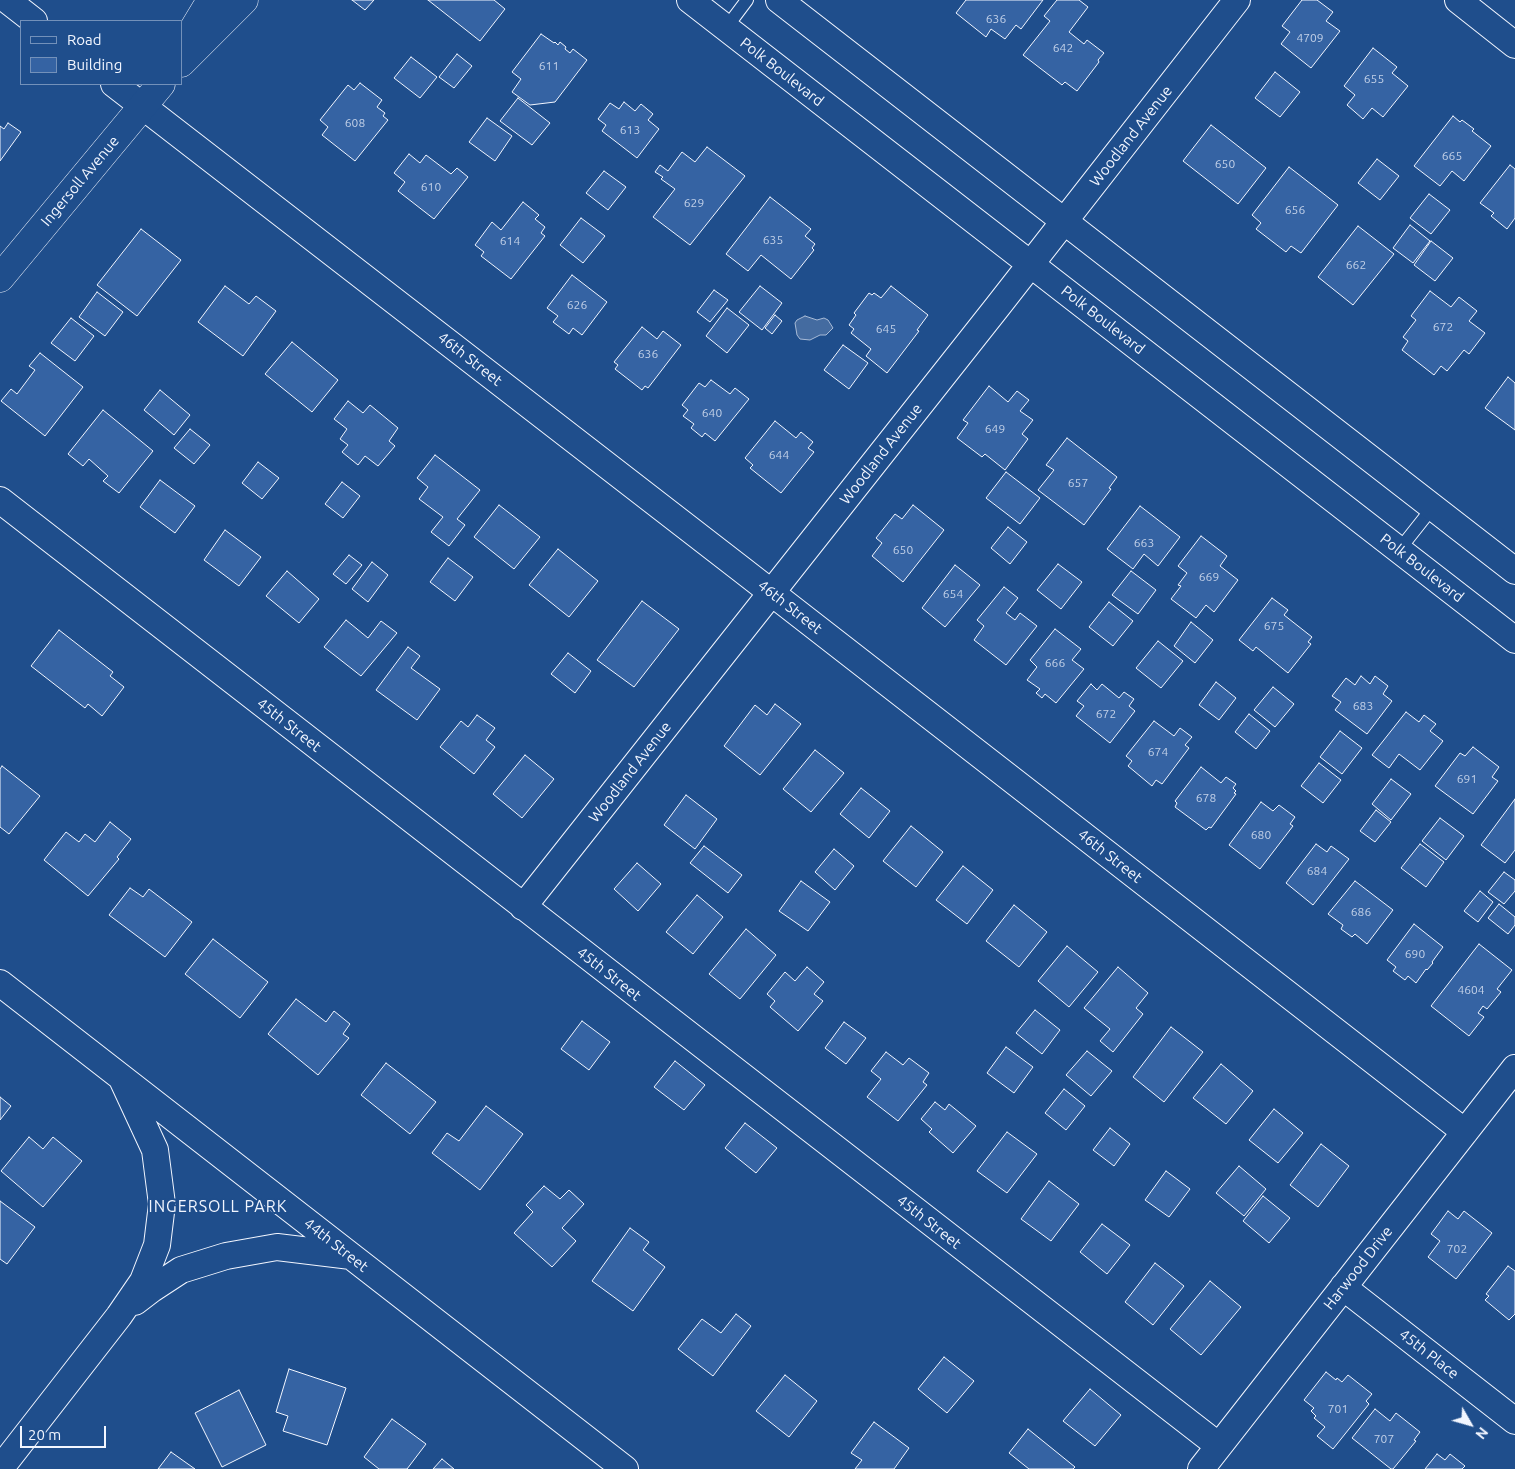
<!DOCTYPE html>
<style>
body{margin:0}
#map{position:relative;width:1515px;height:1469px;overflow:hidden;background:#1f4e8c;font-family:Ubuntu,sans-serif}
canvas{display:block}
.legend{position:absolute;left:20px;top:20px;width:162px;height:65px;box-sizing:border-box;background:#1f4e8c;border:1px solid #7391ba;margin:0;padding:6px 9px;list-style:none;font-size:15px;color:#f2f6ff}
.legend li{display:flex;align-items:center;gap:10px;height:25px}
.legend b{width:25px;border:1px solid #7391ba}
.north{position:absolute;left:1445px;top:1399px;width:50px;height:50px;-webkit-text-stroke:4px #1f4e8c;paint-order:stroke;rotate:128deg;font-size:14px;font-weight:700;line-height:20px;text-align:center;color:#f2f6ff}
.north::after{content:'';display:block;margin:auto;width:18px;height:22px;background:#f2f6ff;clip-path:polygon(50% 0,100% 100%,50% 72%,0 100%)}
.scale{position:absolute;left:20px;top:1426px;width:86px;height:22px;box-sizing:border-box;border:2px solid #f2f6ff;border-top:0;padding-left:6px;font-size:15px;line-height:18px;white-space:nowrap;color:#f2f6ff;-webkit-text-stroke:4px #1f4e8c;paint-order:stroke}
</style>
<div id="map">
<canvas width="1515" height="1469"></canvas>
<ul class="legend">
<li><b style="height:6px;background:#1f4e8c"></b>Road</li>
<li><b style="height:14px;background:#3563a3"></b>Building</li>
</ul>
<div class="north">N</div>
<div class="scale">20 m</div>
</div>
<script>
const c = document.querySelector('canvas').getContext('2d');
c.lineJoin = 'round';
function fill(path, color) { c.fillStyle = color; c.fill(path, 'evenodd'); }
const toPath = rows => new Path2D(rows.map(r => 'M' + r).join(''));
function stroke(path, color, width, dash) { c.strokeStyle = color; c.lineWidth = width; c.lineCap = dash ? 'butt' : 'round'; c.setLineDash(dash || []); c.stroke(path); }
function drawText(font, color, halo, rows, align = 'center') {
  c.font = font + ' Ubuntu,sans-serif'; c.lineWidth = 4; c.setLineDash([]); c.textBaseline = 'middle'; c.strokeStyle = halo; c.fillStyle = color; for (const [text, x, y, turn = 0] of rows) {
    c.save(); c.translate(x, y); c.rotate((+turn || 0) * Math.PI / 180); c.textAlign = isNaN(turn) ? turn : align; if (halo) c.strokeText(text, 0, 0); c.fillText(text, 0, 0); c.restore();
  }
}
const water = toPath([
 [805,316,817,320,824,318,828,320,833,328,826,335,820,335,810,340,800,339,797,335,795,323,797,320,805,316]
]);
fill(water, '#446ba0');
stroke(water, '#a8bbd7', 1);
const building = toPath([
 [352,0,374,0,365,10,352,0],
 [428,0,494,0,505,9,480,41,428,0],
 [966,0,1043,0,1021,29,1016,25,1005,39,991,29,986,37,956,13,966,0],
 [1057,0,1079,0,1088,7,1069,32,1084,44,1087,40,1104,53,1098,60,1099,62,1077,91,1065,82,1062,85,1023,55,1050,21,1044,16,1057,0],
 [1302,0,1317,0,1333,12,1326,21,1340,31,1311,68,1281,44,1290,32,1282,26,1302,0],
 [541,34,554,43,555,42,558,45,560,42,566,47,565,49,570,53,573,49,587,60,555,102,530,105,512,92,521,79,512,72,541,34],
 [1373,48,1397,67,1392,73,1408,86,1383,117,1372,108,1363,119,1347,105,1355,95,1344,86,1373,48],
 [457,54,472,66,454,88,439,77,457,54],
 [411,57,437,77,420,98,394,78,411,57],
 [1275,72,1300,92,1280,117,1255,98,1275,72],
 [360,83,382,100,377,107,385,113,383,116,388,120,355,161,322,135,328,127,320,120,348,85,354,90,360,83],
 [518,98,550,123,532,145,500,121,518,98],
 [624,102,635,111,641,104,653,114,648,120,659,129,637,158,602,131,606,125,598,119,610,103,619,109,624,102],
 [1453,116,1460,122,1462,120,1474,129,1472,131,1491,146,1464,181,1452,171,1440,186,1414,166,1453,116],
 [487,118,512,136,495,161,469,142,487,118],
 [8,123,21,132,0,161,0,126,4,129,8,123],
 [1211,125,1266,168,1238,204,1183,161,1211,125],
 [707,147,745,176,690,245,653,217,675,189,661,179,663,177,655,172,660,165,668,171,682,152,695,162,707,147],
 [409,154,420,163,426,155,451,174,457,168,468,177,434,219,398,191,405,182,394,173,409,154],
 [1377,159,1399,176,1380,200,1358,183,1377,159],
 [1510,165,1515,169,1515,218,1507,229,1491,216,1494,213,1480,203,1510,165],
 [1289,167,1338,205,1301,253,1291,246,1286,252,1256,229,1261,223,1252,215,1289,167],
 [604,171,626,187,608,210,586,193,604,171],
 [1429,194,1450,210,1431,234,1410,218,1429,194],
 [770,197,811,229,805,236,815,244,812,248,814,250,791,279,761,255,748,271,726,254,770,197],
 [523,202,539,215,535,219,545,227,541,233,545,236,511,279,481,256,484,252,475,245,492,222,501,230,523,202],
 [581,218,605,236,583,263,560,245,581,218],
 [1410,225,1430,241,1413,263,1393,248,1410,225],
 [1358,226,1394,254,1353,305,1318,277,1358,226],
 [141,229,181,260,137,316,97,285,141,229],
 [1431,241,1453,258,1435,281,1414,265,1431,241],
 [572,275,607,302,582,335,573,328,569,334,553,322,558,316,547,308,572,275],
 [225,286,249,304,256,296,276,311,243,356,198,322,225,286],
 [760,286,782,303,762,330,739,312,760,286],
 [891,286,928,315,917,330,919,331,887,373,866,356,871,349,851,333,854,329,849,325,856,315,854,313,869,293,872,295,874,293,881,298,891,286],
 [714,290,728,300,710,322,697,312,714,290],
 [1430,291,1451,307,1459,297,1477,311,1469,321,1485,333,1469,354,1464,350,1447,371,1441,366,1434,375,1402,350,1408,341,1403,337,1416,320,1411,316,1430,291],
 [97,292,123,312,105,336,79,317,97,292],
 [727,308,749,325,727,353,706,336,727,308],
 [775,315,782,321,772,334,765,328,775,315],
 [71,318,94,336,75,361,51,343,71,318],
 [642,327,657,339,663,331,681,345,648,388,645,386,642,390,615,369,618,365,614,362,642,327],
 [292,342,338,380,312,412,265,374,292,342],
 [843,345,868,363,849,389,824,370,843,345],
 [40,353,83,387,45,436,1,401,11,389,17,394,35,370,29,366,40,353],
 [1508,377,1515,383,1515,430,1485,408,1508,377],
 [711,380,730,394,735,388,749,399,715,441,705,433,702,437,691,428,694,424,683,416,688,410,682,405,699,383,705,387,711,380],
 [989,386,1008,402,1017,391,1029,400,1020,411,1033,420,1022,434,1028,439,1005,470,985,454,982,457,957,438,968,423,963,420,989,386],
 [160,390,190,415,174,435,144,410,160,390],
 [348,401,363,413,370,405,398,428,389,441,395,446,378,466,365,456,358,465,342,452,348,445,340,439,347,429,334,419,348,401],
 [103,410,153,451,119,493,103,481,108,476,89,459,83,466,68,454,103,410],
 [775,421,796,438,801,432,813,442,808,448,814,452,781,493,750,468,753,465,745,458,775,421],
 [190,429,210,445,194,464,174,448,190,429],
 [1067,438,1117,477,1109,488,1111,489,1084,525,1038,490,1054,470,1046,465,1067,438],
 [435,455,480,490,457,519,465,525,449,546,431,532,443,517,419,499,428,487,417,478,435,455],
 [258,462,279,478,262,499,242,483,258,462],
 [1006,472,1040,498,1020,524,986,498,1006,472],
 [160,480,195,506,175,533,140,507,160,480],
 [342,482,360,496,343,518,325,504,342,482],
 [499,505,540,537,514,569,474,537,499,505],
 [913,505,944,530,903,582,872,556,882,543,876,538,895,514,902,519,913,505],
 [1140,506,1180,537,1158,566,1144,554,1133,569,1107,549,1140,506],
 [1008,527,1027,542,1010,564,991,548,1008,527],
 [225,530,261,557,239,586,204,560,225,530],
 [1201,536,1227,556,1220,566,1238,580,1214,612,1206,605,1196,618,1171,599,1181,586,1178,585,1187,573,1178,566,1201,536],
 [558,549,598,581,569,617,529,585,558,549],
 [349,555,362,565,346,584,333,574,349,555],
 [448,558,473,577,455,601,430,582,448,558],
 [372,562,388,575,368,602,352,589,372,562],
 [1058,564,1082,582,1061,609,1037,590,1058,564],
 [955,565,980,585,945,627,922,608,955,565],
 [287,571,319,599,299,623,266,596,287,571],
 [1131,571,1156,590,1138,614,1112,595,1131,571],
 [1004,587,1018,598,1006,613,1015,620,1020,613,1037,626,1006,665,974,640,984,626,977,620,1004,587],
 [1272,598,1288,610,1284,615,1312,637,1308,642,1311,644,1288,673,1256,647,1253,651,1239,640,1272,598],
 [642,601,679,629,634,687,597,660,642,601],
 [1109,602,1133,621,1113,646,1089,627,1109,602],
 [346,620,368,638,381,621,397,633,361,676,324,647,346,620],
 [1191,622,1213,640,1195,663,1174,646,1191,622],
 [1055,629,1081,649,1072,660,1084,669,1056,703,1045,694,1042,698,1036,693,1040,689,1027,680,1037,667,1030,660,1055,629],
 [59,630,113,672,110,676,124,687,102,716,88,704,85,708,31,666,59,630],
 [1158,641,1183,661,1161,688,1136,668,1158,641],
 [408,647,420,656,411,668,440,689,417,720,376,690,408,647],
 [568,653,591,671,575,693,551,674,568,653],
 [1361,676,1370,684,1375,676,1388,686,1383,694,1392,701,1367,734,1335,710,1341,702,1332,696,1346,678,1355,685,1361,676],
 [1216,682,1236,698,1219,720,1199,705,1216,682],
 [1091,684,1097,690,1102,684,1119,698,1124,692,1134,699,1129,706,1135,711,1110,743,1076,716,1084,706,1077,701,1091,684],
 [1273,687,1294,704,1275,727,1254,710,1273,687],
 [775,704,801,724,760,775,724,746,755,705,767,715,775,704],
 [1406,712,1419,722,1424,715,1436,724,1430,731,1443,741,1420,770,1399,754,1389,768,1372,755,1406,712],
 [1249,714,1270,731,1256,749,1235,732,1249,714],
 [477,715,495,728,486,740,495,747,474,774,440,747,461,721,468,727,477,715],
 [1154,721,1174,736,1180,728,1192,737,1185,745,1189,748,1162,784,1156,780,1152,786,1128,766,1132,761,1126,756,1154,721],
 [1340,731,1362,748,1342,774,1320,757,1340,731],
 [1473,747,1499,767,1492,777,1498,781,1473,814,1435,786,1460,753,1465,756,1473,747],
 [815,750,844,773,811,812,783,789,815,750],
 [525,755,554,779,522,818,493,794,525,755],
 [1319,763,1341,780,1323,803,1301,786,1319,763],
 [2,766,40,796,9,834,0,827,0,769,2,766],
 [1201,767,1221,783,1226,777,1236,784,1233,788,1236,791,1234,793,1236,794,1211,828,1209,827,1206,830,1175,807,1177,803,1175,801,1201,767],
 [1391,779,1411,794,1391,820,1372,804,1391,779],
 [861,788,890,811,869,838,840,814,861,788],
 [686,795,717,819,695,849,664,825,686,795],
 [1515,799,1515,850,1505,863,1481,845,1515,799],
 [1261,802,1273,811,1279,805,1295,817,1290,824,1293,826,1260,869,1229,845,1261,802],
 [1376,810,1391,822,1375,842,1360,831,1376,810],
 [1440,818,1464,836,1446,860,1422,841,1440,818],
 [110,822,131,839,117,857,119,859,88,896,44,860,66,832,79,842,85,834,95,842,110,822],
 [911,826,943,852,916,887,883,861,911,826],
 [1316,844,1327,852,1331,846,1349,859,1313,905,1286,883,1316,844],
 [1420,844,1444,862,1426,887,1401,868,1420,844],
 [704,846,742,875,728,893,690,863,704,846],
 [834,849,854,866,835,890,815,872,834,849],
 [637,863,661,884,638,911,614,889,637,863],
 [963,866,993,890,967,924,936,900,963,866],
 [1504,872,1515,880,1515,891,1504,904,1488,892,1504,872],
 [801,881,830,902,808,931,779,911,801,881],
 [1355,881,1393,910,1367,944,1355,934,1352,937,1341,929,1343,925,1328,914,1355,881],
 [130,888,143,897,149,889,192,922,165,957,109,915,130,888],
 [1480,891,1493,902,1478,922,1464,911,1480,891],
 [697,895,723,917,693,954,666,932,697,895],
 [1499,904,1515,917,1515,925,1508,934,1488,918,1499,904],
 [1014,905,1047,932,1019,967,986,941,1014,905],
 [1414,924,1443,947,1432,962,1433,963,1427,970,1426,969,1416,983,1408,976,1405,980,1393,971,1396,967,1387,960,1414,924],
 [746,929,776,955,740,999,709,974,746,929],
 [213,939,268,982,240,1018,185,974,213,939],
 [1479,944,1512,970,1497,989,1501,992,1487,1009,1483,1006,1478,1013,1484,1017,1469,1036,1431,1006,1479,944],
 [1067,946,1098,972,1069,1007,1038,981,1067,946],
 [807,967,824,982,814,994,823,1001,798,1031,770,1007,775,1001,767,994,785,972,795,981,807,967],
 [1118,967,1148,993,1136,1008,1143,1014,1113,1052,1100,1041,1110,1029,1084,1008,1118,967],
 [296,999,326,1022,334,1011,350,1024,343,1034,349,1038,318,1075,268,1034,296,999],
 [1035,1010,1060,1030,1042,1054,1016,1033,1035,1010],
 [582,1021,610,1042,589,1070,561,1049,582,1021],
 [844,1022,866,1038,846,1064,825,1048,844,1022],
 [1171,1027,1203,1052,1164,1102,1133,1077,1171,1027],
 [1006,1047,1033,1067,1014,1093,987,1073,1006,1047],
 [1087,1051,1112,1071,1091,1096,1066,1075,1087,1051],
 [886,1052,903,1065,909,1058,929,1073,923,1082,927,1085,898,1121,867,1097,881,1079,871,1071,886,1052],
 [675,1061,705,1085,684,1110,654,1087,675,1061],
 [386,1063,436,1102,410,1134,361,1095,386,1063],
 [1221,1064,1253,1091,1226,1124,1193,1098,1221,1064],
 [1064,1089,1085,1106,1066,1130,1045,1113,1064,1089],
 [0,1097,11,1106,0,1120,0,1097],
 [935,1102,945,1110,949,1104,976,1126,953,1153,929,1132,932,1129,921,1119,935,1102],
 [486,1106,523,1134,480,1190,432,1153,447,1133,459,1141,486,1106],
 [1274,1109,1303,1133,1278,1163,1249,1140,1274,1109],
 [745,1123,777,1148,756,1173,725,1148,745,1123],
 [1110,1128,1130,1144,1114,1166,1093,1150,1110,1128],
 [1007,1132,1037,1154,1007,1193,977,1171,1007,1132],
 [29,1137,43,1149,53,1137,82,1161,43,1207,1,1171,29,1137],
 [1321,1144,1349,1166,1318,1207,1290,1185,1321,1144],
 [1239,1166,1266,1189,1244,1216,1216,1193,1239,1166],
 [1166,1171,1190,1189,1169,1217,1145,1200,1166,1171],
 [1049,1181,1079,1204,1051,1241,1021,1219,1049,1181],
 [544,1186,560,1199,569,1190,584,1204,562,1228,576,1241,552,1267,514,1233,533,1212,526,1205,544,1186],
 [1263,1196,1290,1218,1269,1243,1243,1221,1263,1196],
 [0,1201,35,1227,7,1264,0,1259,0,1201],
 [1448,1211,1458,1219,1464,1211,1492,1233,1456,1279,1428,1257,1440,1241,1431,1234,1448,1211],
 [1102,1224,1130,1245,1107,1274,1080,1252,1102,1224],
 [630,1228,649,1242,643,1250,665,1267,633,1311,592,1281,630,1228],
 [1155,1263,1184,1286,1153,1325,1125,1302,1155,1263],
 [1508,1266,1515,1271,1515,1314,1509,1320,1485,1300,1489,1296,1486,1294,1508,1266],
 [1210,1281,1241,1307,1201,1355,1170,1329,1210,1281],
 [736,1314,751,1326,713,1376,678,1349,702,1319,721,1333,736,1314],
 [944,1357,974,1381,947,1413,918,1389,944,1357],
 [289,1369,346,1388,327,1445,283,1431,288,1416,276,1412,289,1369],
 [1326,1372,1336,1380,1337,1378,1342,1382,1348,1375,1372,1394,1366,1401,1369,1404,1333,1449,1317,1436,1325,1427,1314,1418,1316,1416,1311,1411,1314,1408,1304,1400,1326,1372],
 [785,1375,817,1401,789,1437,756,1411,785,1375],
 [1090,1389,1121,1415,1095,1446,1063,1421,1090,1389],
 [239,1390,266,1445,222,1467,195,1413,239,1390],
 [1375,1409,1390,1421,1396,1413,1420,1432,1414,1440,1416,1441,1393,1469,1391,1469,1352,1438,1375,1409],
 [392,1419,426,1444,407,1469,379,1469,364,1457,392,1419],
 [874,1422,909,1448,894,1469,855,1469,862,1460,851,1453,874,1422],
 [1028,1429,1075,1467,1073,1469,1029,1469,1009,1453,1028,1429],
 [171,1452,195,1469,158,1469,171,1452],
 [1437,1454,1445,1460,1450,1454,1465,1466,1462,1469,1425,1469,1437,1454],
 [442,1459,454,1469,433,1469,442,1459]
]);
fill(building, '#3563a3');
stroke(building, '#f2f6ff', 1);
const service = toPath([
 [726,28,747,0],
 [1399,550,1433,507]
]);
const minor = toPath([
 [7,0,34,21],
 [690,0,1515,640],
 [779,0,1515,571],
 [1458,0,1515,45],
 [114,84,741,569,1465,1132],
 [0,500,1219,1446],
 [523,907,998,306,1237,0],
 [0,983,625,1469],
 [1343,1287,1515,1421],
 [135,1302,152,1289,181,1270,226,1256,277,1247,351,1256],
 [0,1469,119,1316,143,1281,157,1245,162,1204,155,1150,123,1081],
 [1201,1469,1515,1068]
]);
const secondary = toPath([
 [182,48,211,0],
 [181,63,244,0],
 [0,278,161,84]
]);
stroke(service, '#f2f6ff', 14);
stroke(minor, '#f2f6ff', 28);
stroke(secondary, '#f2f6ff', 29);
stroke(service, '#1f4e8c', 12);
stroke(minor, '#1f4e8c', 26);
stroke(secondary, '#1f4e8c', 28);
drawText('12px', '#c3d1e8', null, [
 ["636",996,19],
 ["4709",1310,38],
 ["642",1063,48],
 ["611",549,66],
 ["655",1374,79],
 ["608",355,123],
 ["613",630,130],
 ["665",1452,156],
 ["650",1225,164],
 ["610",431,187],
 ["629",694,203],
 ["656",1295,210],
 ["635",773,240],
 ["614",510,241],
 ["662",1356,265],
 ["626",577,305],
 ["672",1443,327],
 ["645",886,329],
 ["636",648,354],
 ["640",712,413],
 ["649",995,429],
 ["644",779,455],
 ["657",1078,483],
 ["663",1144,543],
 ["650",903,550],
 ["669",1209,577],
 ["654",953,594],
 ["675",1274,626],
 ["666",1055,663],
 ["683",1363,706],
 ["672",1106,714],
 ["674",1158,752],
 ["691",1467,779],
 ["678",1206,798],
 ["680",1261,835],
 ["684",1317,871],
 ["686",1361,912],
 ["690",1415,954],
 ["4604",1471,990],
 ["702",1457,1249],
 ["701",1338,1409],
 ["707",1384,1439]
]);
drawText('15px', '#f2f6ff', '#1f4e8c', [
 ["Polk Boulevard",782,72,38],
 ["Woodland Avenue",1131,136,-52],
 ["Ingersoll Avenue",80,181,-50],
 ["Polk Boulevard",1103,320,38],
 ["46th Street",470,359,38],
 ["Woodland Avenue",881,454,-52],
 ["Polk Boulevard",1422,568,38],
 ["46th Street",790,607,38],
 ["45th Street",289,725,38],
 ["Woodland Avenue",630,772,-52],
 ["46th Street",1110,856,38],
 ["45th Street",609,974,38],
 ["45th Street",929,1222,38],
 ["44th Street",336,1245,38],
 ["Harwood Drive",1358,1268,-52],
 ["45th Place",1429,1354,38]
]);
c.letterSpacing = '1px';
drawText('16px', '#f2f6ff', '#1f4e8c', [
 ["INGERSOLL PARK",218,1207]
]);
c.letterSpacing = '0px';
</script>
